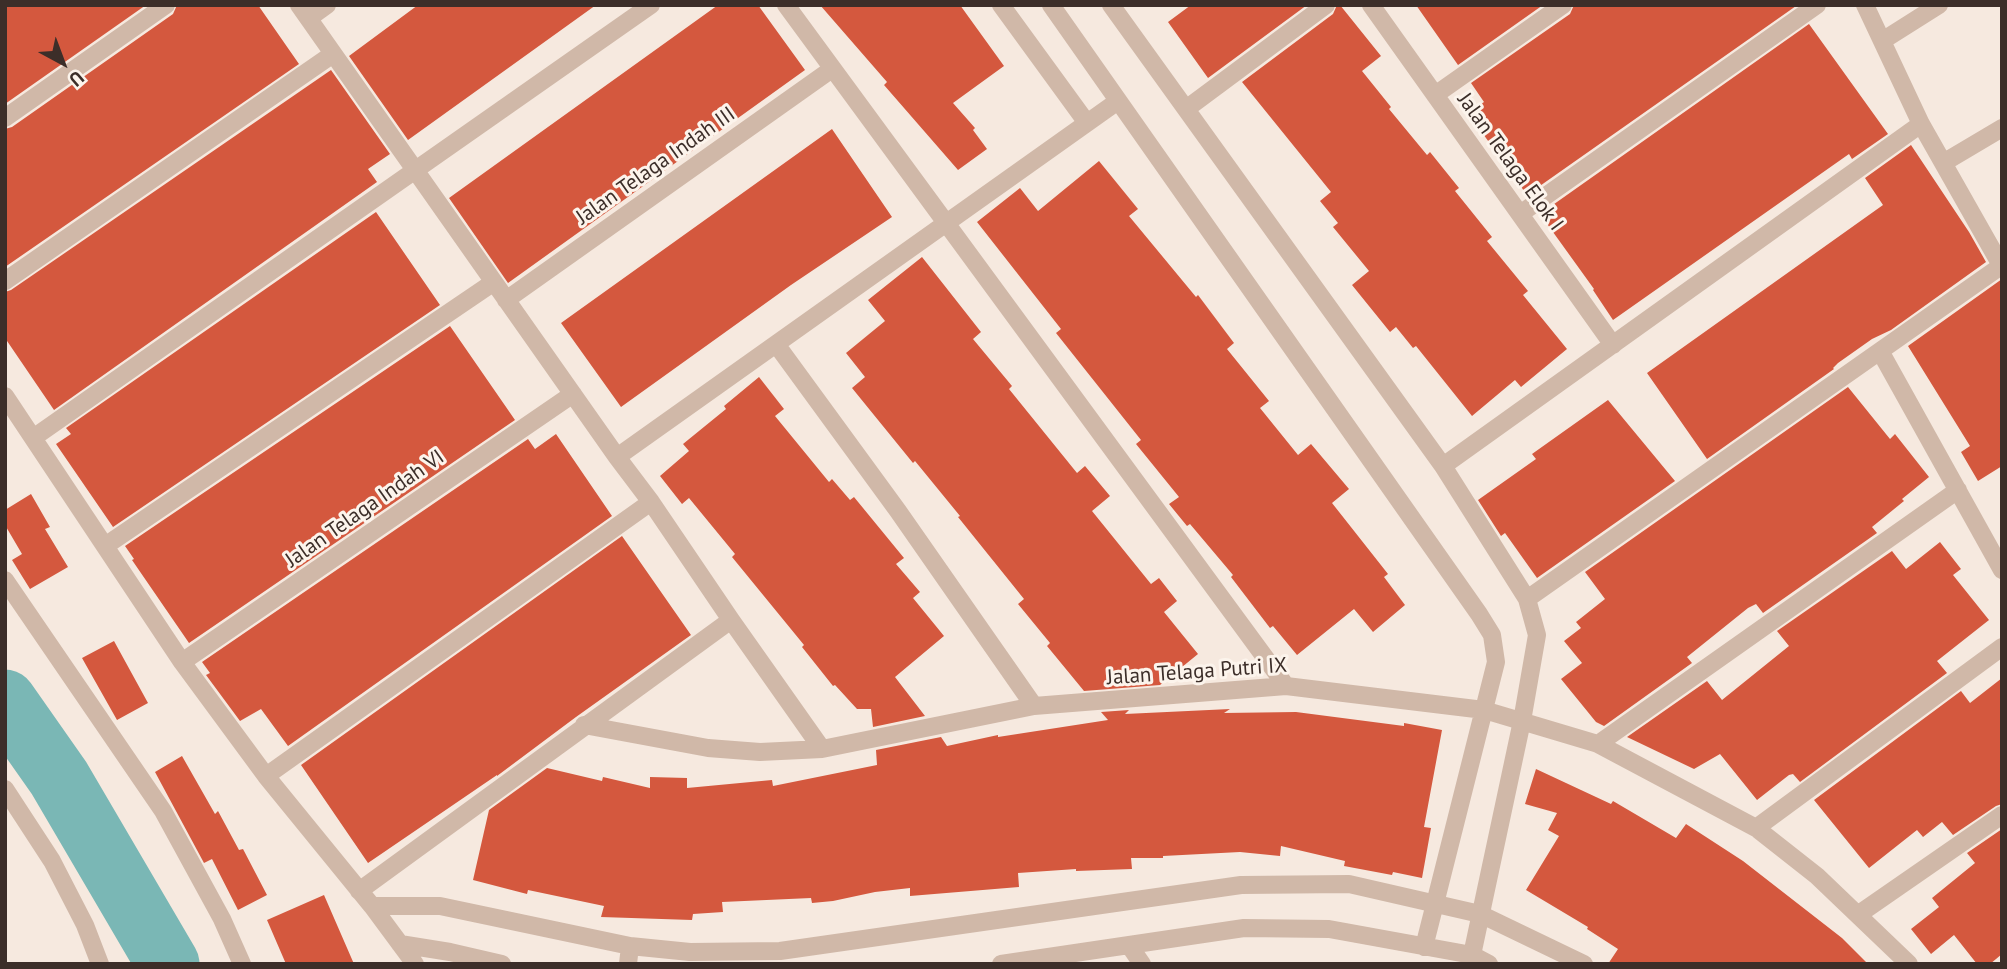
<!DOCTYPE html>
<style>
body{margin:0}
#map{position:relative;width:2007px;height:969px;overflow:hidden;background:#f6e9df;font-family:"PT Sans",sans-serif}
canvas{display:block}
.frame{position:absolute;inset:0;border:7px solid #3c2e29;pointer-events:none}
.north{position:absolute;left:28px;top:28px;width:70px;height:70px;-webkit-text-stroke:5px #fcf4ec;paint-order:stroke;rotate:139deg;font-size:19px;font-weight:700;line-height:28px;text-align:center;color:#3c2e29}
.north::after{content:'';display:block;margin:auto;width:24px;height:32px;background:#3c2e29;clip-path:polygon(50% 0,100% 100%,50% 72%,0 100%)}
</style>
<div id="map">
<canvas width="2007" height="969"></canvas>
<div class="frame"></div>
<div class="north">U</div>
</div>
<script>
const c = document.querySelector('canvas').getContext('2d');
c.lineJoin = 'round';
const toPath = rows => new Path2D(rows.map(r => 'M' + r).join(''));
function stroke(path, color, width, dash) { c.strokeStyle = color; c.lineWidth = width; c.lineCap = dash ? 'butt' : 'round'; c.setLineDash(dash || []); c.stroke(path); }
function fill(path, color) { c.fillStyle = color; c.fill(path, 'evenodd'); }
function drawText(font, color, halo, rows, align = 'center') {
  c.font = font + ' "PT Sans",sans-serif'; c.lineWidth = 6; c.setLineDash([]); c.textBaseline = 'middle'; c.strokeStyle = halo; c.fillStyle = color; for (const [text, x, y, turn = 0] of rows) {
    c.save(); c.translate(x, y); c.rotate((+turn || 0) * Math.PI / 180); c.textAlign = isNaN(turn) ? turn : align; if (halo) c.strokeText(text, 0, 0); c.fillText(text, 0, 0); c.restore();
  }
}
stroke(toPath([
 [5,701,59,778,168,964]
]), '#7ab7b5', 63);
fill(toPath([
 [5,5,146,5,5,104],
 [177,5,258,5,299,64,5,267,5,129,12,127,173,14],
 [418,5,596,5,408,140,349,56],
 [718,5,758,5,805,70,508,283,449,198],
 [820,5,960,5,1004,66,953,103,975,128,973,130,987,149,958,170,884,85,887,82],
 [1191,5,1307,5,1208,78,1168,22],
 [1337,5,1340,5,1381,56,1362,71,1391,107,1389,109,1427,155,1430,152,1459,188,1455,191,1492,237,1487,241,1528,291,1523,295,1567,349,1521,387,1515,380,1472,416,1416,346,1413,348,1396,327,1390,332,1352,285,1369,271,1333,227,1338,223,1320,201,1331,192,1242,82,1333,14],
 [1416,5,1543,5,1458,65],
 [1574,5,1796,5,1796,6,1527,195,1468,113,1484,102,1471,83,1570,14],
 [1809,24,1888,134,1852,159,1849,154,1613,320,1593,290,1594,289,1540,214],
 [331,70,390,154,368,169,377,182,54,410,5,338,5,292,11,290],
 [832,129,892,217,791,285,621,407,561,323],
 [1911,145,1969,232,1986,262,1891,330,1872,339,1838,363,1833,368,1834,369,1707,459,1647,373,1883,205,1865,178],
 [1099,161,1138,209,1129,216,1196,297,1198,295,1234,343,1227,349,1269,401,1260,408,1298,455,1311,444,1349,489,1332,503,1388,574,1384,577,1405,605,1373,632,1354,609,1297,655,1273,626,1270,628,1231,577,1233,575,1190,524,1187,526,1169,504,1179,497,1136,444,1141,440,1056,333,1061,329,977,222,1020,188,1038,211],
 [376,212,440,305,113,527,56,444,71,434,66,428],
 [922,257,981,332,973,339,1012,386,1009,389,1077,473,1085,466,1110,496,1092,511,1151,584,1159,578,1177,601,1164,612,1198,654,1160,685,1084,691,1047,646,1050,643,1018,604,1024,599,958,517,960,516,915,461,913,463,852,388,865,377,846,353,885,321,868,300],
 [2002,279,2002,466,1978,481,1961,452,1970,446,1908,346],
 [450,326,515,420,189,643,132,560,134,559,125,546],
 [759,377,784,409,775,416,829,482,832,479,850,500,854,497,904,558,896,564,920,592,913,598,944,636,895,677,925,716,873,727,871,709,857,709,835,685,833,686,802,647,804,645,732,557,735,554,689,498,682,504,660,476,689,451,683,444,726,409,724,406],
 [1848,387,1890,439,1895,434,1929,477,1902,499,1904,501,1872,527,1877,533,1763,613,1756,604,1748,608,1687,657,1692,663,1604,726,1596,722,1561,679,1582,663,1564,641,1581,628,1576,622,1605,599,1585,572],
 [1608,400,1675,481,1537,578,1505,533,1501,536,1478,500,1536,459,1532,454],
 [556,434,612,516,288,746,261,709,240,721,206,675,210,673,202,662,528,439,535,449],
 [31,494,50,527,45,529,68,567,30,589,12,560,22,554,5,525,5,510],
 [622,536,691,635,576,717,497,776,497,775,368,863,301,765],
 [1940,542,1961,569,1953,575,1989,620,1937,661,1947,673,1800,782,1793,774,1789,775,1757,800,1720,754,1694,769,1627,737,1707,681,1722,700,1789,646,1777,631,1892,551,1906,569],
 [114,641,148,703,117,720,82,658],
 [2002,678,2002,804,1996,806,1953,835,1942,822,1923,837,1917,830,1869,868,1814,800,1961,691,1970,703],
 [1230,709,1224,713,1296,712,1404,726,1404,723,1442,730,1424,827,1431,828,1422,878,1393,872,1392,875,1344,866,1345,861,1281,846,1280,856,1240,852,1163,856,1163,858,1131,858,1132,869,1076,871,1076,869,1018,873,1019,887,910,896,910,888,875,892,833,901,812,903,811,898,722,902,723,912,693,914,692,920,601,917,604,906,528,890,527,894,473,880,489,810,547,768,602,781,603,777,650,788,650,777,687,778,687,788,772,780,773,786,877,765,876,750,941,737,947,746,998,735,998,737,1108,720,1101,712,1129,710,1125,714],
 [182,756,215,814,218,811,239,850,243,849,267,895,238,910,212,859,204,863,155,772],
 [1536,769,1611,804,1613,801,1676,838,1686,824,1743,861,1842,938,1868,964,1608,964,1618,949,1587,929,1588,927,1526,890,1559,836,1548,830,1557,813,1525,804],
 [2002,829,2002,954,1990,964,1977,964,1954,935,1931,954,1911,929,1939,907,1932,898,1975,863,1967,853],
 [324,895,354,964,286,964,267,920]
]), '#d4583e');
stroke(toPath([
 [299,5,617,457,651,502,731,620,822,749],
 [786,5,1286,686],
 [1001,5,1087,123],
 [1051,5,1479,614,1492,635,1496,662,1424,947],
 [1111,5,1443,466,1527,599,1537,635,1522,721,1472,955],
 [1371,5,1613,345],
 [1865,5,1921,124,2002,267],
 [309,18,327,5],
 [1882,41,1939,5],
 [1435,95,1563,5],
 [1186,109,1326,5],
 [5,118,166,5],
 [1943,163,2002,128],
 [1520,214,1817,5],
 [5,281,333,54],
 [506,300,832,69],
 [776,344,898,511,1034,706],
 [1880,351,2002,570],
 [5,396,182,662,266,776,372,906,415,964],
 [33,438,651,5],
 [617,457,1118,101],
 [1443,466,1921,124],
 [105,546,494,282],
 [5,580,163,811,222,919,242,964],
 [1527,599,2001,266],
 [182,662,573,394],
 [584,725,708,748,760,752,822,749,1034,706,1286,686,1484,710,1598,744,1756,828,1817,876,1909,964],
 [1598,744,1958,490],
 [266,776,651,502],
 [5,789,52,861,85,925,100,964],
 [1756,828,2002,647],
 [359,891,731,620],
 [372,906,440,906,630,946,690,952,780,951,1241,885,1349,884,1480,914,1584,964],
 [1859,914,2002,815],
 [400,944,450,952,502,964],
 [1129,945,1142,964],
 [628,964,630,946],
 [1001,964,1244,928,1329,929,1472,955,1489,964]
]), '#d0b8a8', 18);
drawText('21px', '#3c2e29', '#fcf4ec', [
 ["Jalan Telaga Elok I",1510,162,54],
 ["Jalan Telaga Indah III",656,166,-35],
 ["Jalan Telaga Indah VI",365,509,-35],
 ["Jalan Telaga Putri IX",1197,672,-4]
]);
</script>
